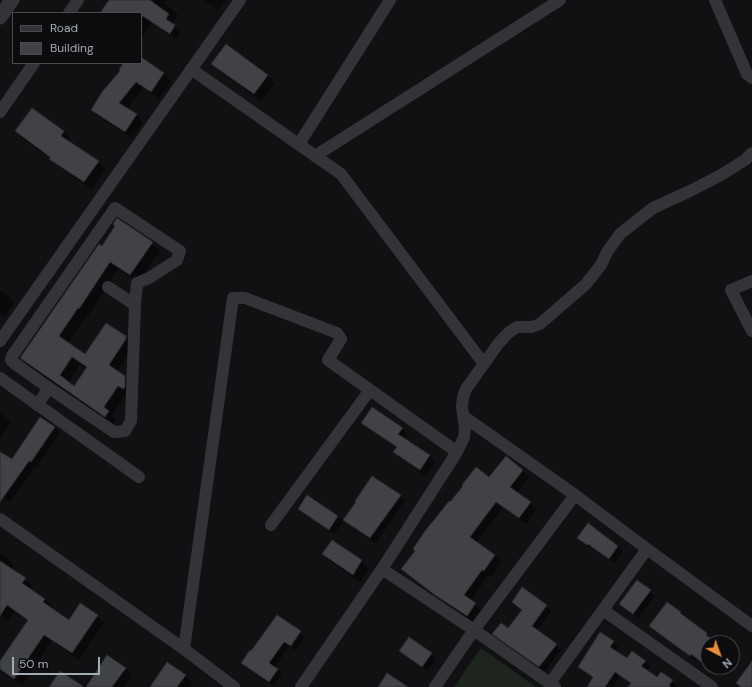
<!DOCTYPE html>
<style>
body{margin:0}
#map{position:relative;width:752px;height:687px;overflow:hidden;background:#111113;font-family:"DM Sans",sans-serif}
canvas{display:block}
.legend{position:absolute;left:12px;top:12px;width:130px;height:52px;box-sizing:border-box;background:#0c0c0e;border:1px solid #484c50;margin:0;padding:5px 7px;list-style:none;font-size:12px;color:#a3abb3}
.legend li{display:flex;align-items:center;gap:8px;height:20px}
.legend b{width:20px;border:1px solid #484c50}
.north{position:absolute;left:700px;top:635px;width:40px;height:40px;box-sizing:border-box;background:#0c0c0e;border:1px solid #484c50;border-radius:50%;rotate:139deg;font-size:11px;font-weight:700;line-height:16px;text-align:center;color:#a3abb3}
.north::after{content:'';display:block;margin:auto;width:14px;height:18px;background:#e98d33;clip-path:polygon(50% 0,100% 100%,50% 72%,0 100%)}
.scale{position:absolute;left:12px;top:657px;width:88px;height:18px;box-sizing:border-box;border:2px solid #a3abb3;border-top:0;padding-left:5px;font-size:12px;line-height:14px;white-space:nowrap;color:#a3abb3;-webkit-text-stroke:3px #0c0c0e;paint-order:stroke}
</style>
<div id="map">
<canvas width="752" height="687"></canvas>
<ul class="legend">
<li><b style="height:5px;background:#323437"></b>Road</li>
<li><b style="height:11px;background:#404246"></b>Building</li>
</ul>
<div class="north">N</div>
<div class="scale">50 m</div>
</div>
<script>
const c = document.querySelector('canvas').getContext('2d');
c.lineJoin = 'round';
function fill(path, color) { c.fillStyle = color; c.fill(path, 'evenodd'); }
const toPath = rows => new Path2D(rows.map(r => 'M' + r).join(''));
function stroke(path, color, width, dash) { c.strokeStyle = color; c.lineWidth = width; c.lineCap = dash ? 'butt' : 'round'; c.setLineDash(dash || []); c.stroke(path); }
fill(toPath([
 [481,648,536,687,454,687]
]), '#1e251e');
fill(toPath([
 [110,0,166,0,163,3,172,9,178,15,172,24,181,32,176,39,152,23,141,39,141,13,101,13],
 [204,0,225,0,218,10],
 [141,58,164,74,171,81,159,99,143,88,127,109,136,115,143,122,132,138,99,117,92,110,121,71,125,63,141,63],
 [212,64,267,75,275,83,261,101,220,71],
 [32,109,64,132,71,140,69,142,98,162,105,169,92,189,58,166,50,158,23,139,16,131],
 [152,243,160,251,138,282,118,269,88,316,87,316,68,343,86,355,126,337,134,345,134,347,117,372,124,377,133,385,112,415,116,419,113,424,29,366,21,358,102,247],
 [80,364,87,369,74,387,68,383],
 [0,290,7,295,14,302,5,317,0,314],
 [0,413,11,422,0,439],
 [362,423,402,428,408,435,405,440,429,456,435,462,426,476,401,458,394,452,397,448,369,429],
 [55,427,60,433,37,467,36,466,10,502,0,495,0,453,12,461],
 [506,457,523,470,529,477,517,493,530,502,536,509,526,524,503,507,476,543,495,556,501,562,491,577,488,575,471,601,481,610,473,622,443,601,409,575,402,569,489,478],
 [400,496,405,500,376,543,349,525,345,520],
 [308,497,338,517,343,522,334,534,304,514,299,509],
 [588,525,618,547,623,552,614,563,593,548,592,549,578,538],
 [332,541,362,561,369,569,360,582,331,562,323,554],
 [0,553,7,558,14,565,12,569,25,579,32,586,30,589,45,599,52,606,50,609,69,622,97,616,104,623,79,660,52,641,22,685,5,674,0,669,0,663,29,621,14,612,8,621,0,615],
 [523,589,546,606,551,611,537,631,556,645,561,650,545,671,498,638,509,630,523,610],
 [650,591,655,596,638,618,626,608],
 [680,613,685,618,706,634,716,643,708,643,708,667,715,667,712,670,696,658,695,660,655,631,650,626],
 [300,632,305,637,296,650,289,646,274,668,282,674,274,686,247,668,242,663,251,652],
 [601,634,614,642,618,647,616,651,628,659,645,662,650,666,646,671,657,679,672,681,677,686,676,687,631,687,632,685,620,676,613,687,588,687,594,678,584,672,579,667],
 [400,651,431,654,436,658,428,671,405,656],
 [125,668,132,675,124,687,83,687,85,684,88,686],
 [185,676,192,683,190,687,152,687]
]), '#0007');
const building = toPath([
 [109,0,150,0,169,14,166,19,175,25,170,34,141,15,141,13,100,13,109,0],
 [226,44,268,75,254,94,211,64,226,44],
 [141,57,164,73,151,92,136,82,119,103,137,114,125,132,91,110,102,92,120,71,119,70,123,63,141,63,141,57],
 [32,108,64,131,61,136,99,161,84,182,49,159,50,157,15,131,32,108],
 [117,218,153,242,130,275,110,262,79,309,78,308,59,336,85,354,106,323,126,336,126,339,109,365,125,376,125,387,123,389,118,386,104,407,109,411,105,417,20,358,99,244,102,246,115,226,113,224,117,218],
 [72,357,87,367,74,386,60,375,72,357],
 [372,407,403,428,398,434,430,455,420,470,393,452,397,447,361,423,372,407],
 [40,417,55,427,31,462,29,461,0,502,0,452,12,459,40,417],
 [506,456,523,470,510,487,531,502,519,518,496,502,470,537,495,555,484,571,482,570,464,595,476,603,467,616,435,595,401,569,415,551,413,549,425,531,438,515,449,501,450,502,463,486,462,485,476,467,489,477,506,456],
 [372,476,401,495,370,538,343,520,356,502,355,501,372,476],
 [307,495,338,516,329,530,298,509,307,495],
 [588,523,618,546,609,559,588,544,587,545,577,538,588,523],
 [332,540,362,560,353,575,322,554,332,540],
 [0,561,26,578,22,583,45,599,43,602,69,620,80,603,98,615,72,653,44,635,14,679,0,669,0,661,28,620,7,605,0,616,0,561],
 [637,580,651,590,633,614,619,604,637,580],
 [522,587,547,605,532,626,557,644,539,667,492,634,501,623,508,628,522,610,512,602,522,587],
 [667,602,681,612,680,613,707,633,706,635,717,643,708,643,708,667,691,654,690,656,649,626,667,602],
 [277,615,301,631,291,646,284,642,269,663,278,669,269,682,241,663,250,650,251,651,277,615],
 [600,632,614,641,610,647,627,658,632,651,646,661,641,666,657,677,661,672,673,680,669,685,671,687,628,687,631,683,615,672,605,687,587,687,593,677,578,667,600,632],
 [409,637,432,653,422,667,399,651,409,637],
 [107,655,126,668,112,687,86,687,107,655],
 [752,661,752,687,741,687,736,683,752,661],
 [167,662,186,675,177,687,150,687,167,662],
 [60,671,84,687,49,687,60,671],
 [387,673,408,687,378,687,387,673]
]);
fill(building, '#404246');
stroke(building, '#2b2c2f', 1);
stroke(toPath([
 [715,0,747,74,752,78],
 [69,13,78,0],
 [191,69,341,174,484,364],
 [0,112,34,63],
 [299,144,390,0],
 [315,156,560,0],
 [752,281,731,290,752,331],
 [108,287,135,305],
 [0,341,240,0],
 [0,378,139,477],
 [37,405,49,388,14,363,11,360,12,356,115,208,180,251,177,260,149,278,137,283,135,305,131,421,125,431,114,432,49,388],
 [463,416,575,495,647,549,752,626],
 [0,519,184,649,234,687],
 [271,525,370,390],
 [382,569,474,630,555,687],
 [603,610,712,687],
 [184,649,233,298,245,298,337,333,341,339,328,360,457,452],
 [550,683,647,549],
 [301,687,382,569,457,452,464,437,465,429,462,407,463,397,466,389,498,344,508,333,517,327,532,327,540,324,586,284,601,265,607,252,620,234,653,208,690,191,721,175,745,160,752,153],
 [435,687,474,630,575,495]
]), '#323437', 12);
stroke(toPath([
 [0,17,12,0]
]), '#323437', 15);
</script>
